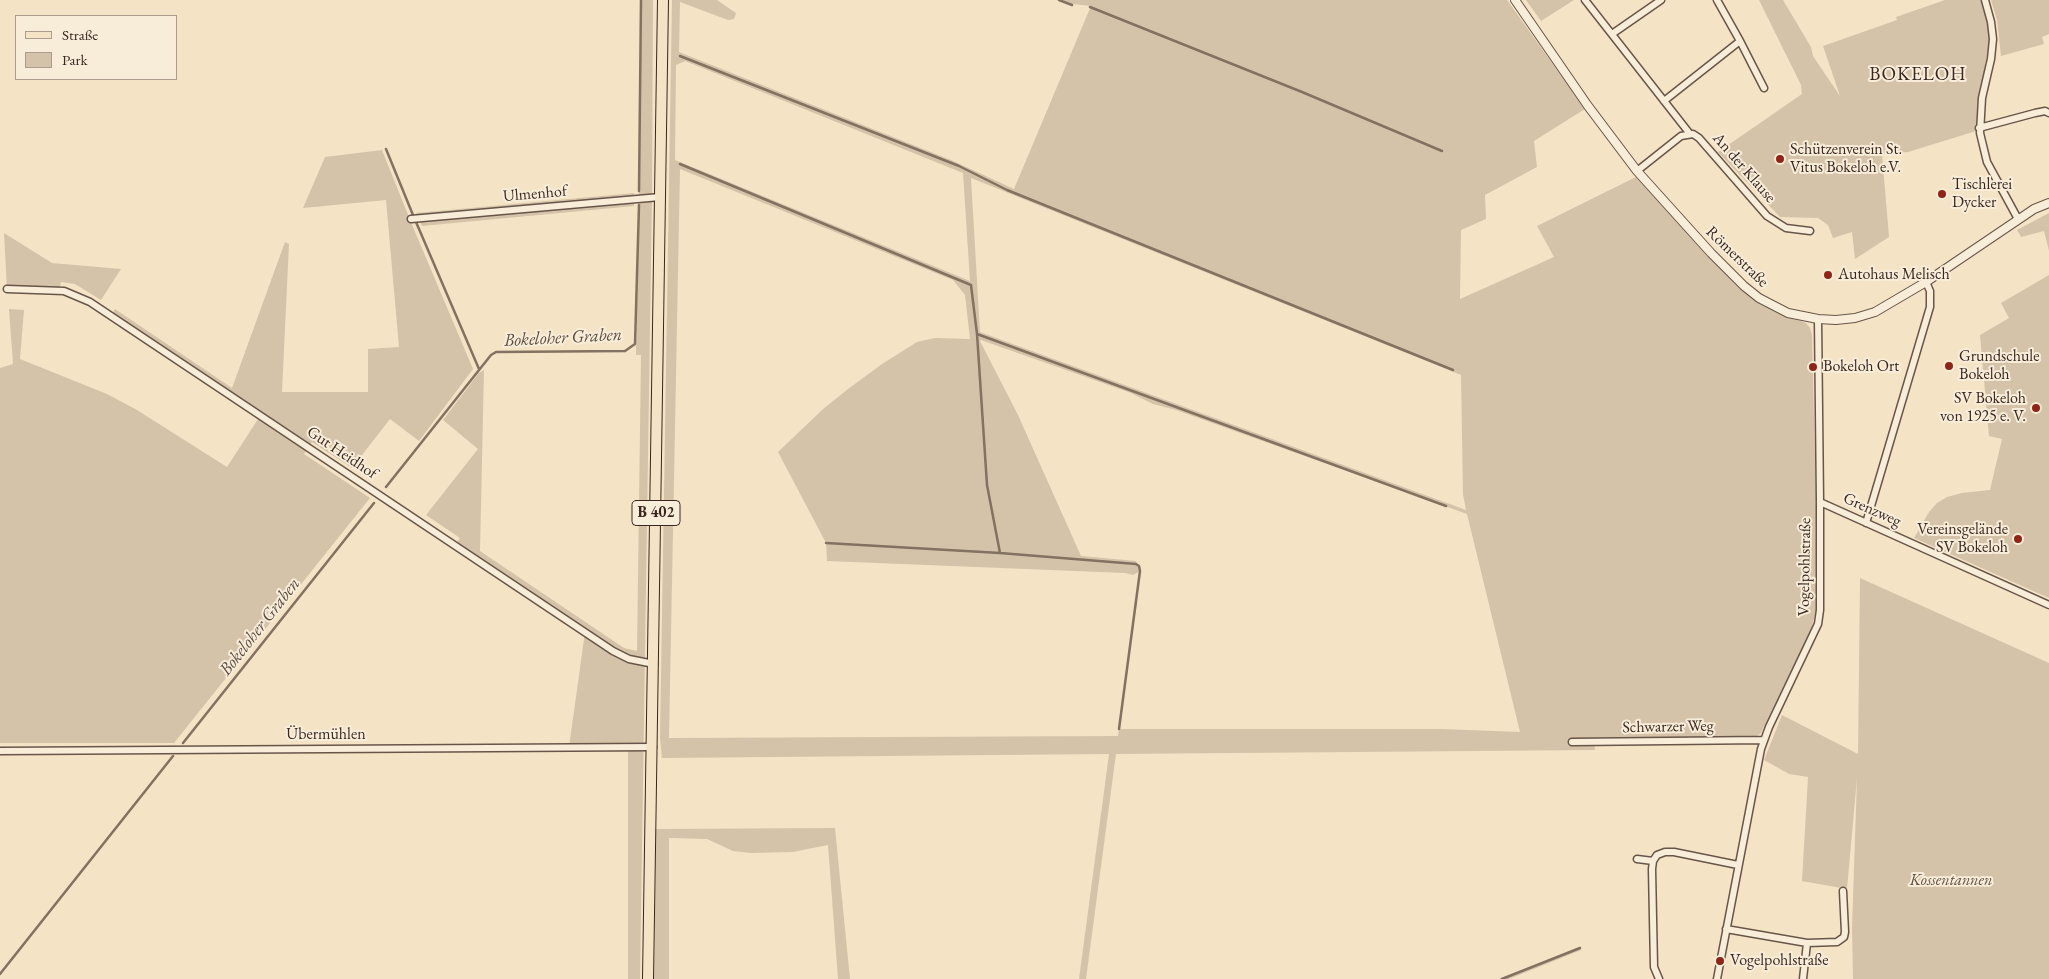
<!DOCTYPE html>
<meta charset="utf-8">
<style>
body{margin:0}
#map{position:relative;width:2049px;height:979px;overflow:hidden;background:#f5e3c5;font-family:"EB Garamond",serif}
canvas{display:block}
.legend{position:absolute;left:15px;top:15px;width:162px;height:65px;box-sizing:border-box;background:#f8edd9;border:1px solid #ac9d8f;margin:0;padding:6px 9px;list-style:none;font-size:15px;color:#392620}
.legend li{display:flex;align-items:center;gap:10px;height:25px}
.legend b{width:25px;border:1px solid #ac9d8f}
</style>
<div id="map">
<canvas width="2049" height="979"></canvas>
<ul class="legend">
<li><b style="height:6px;background:#f5e3c5"></b>Straße</li>
<li><b style="height:14px;background:#d5c3a9"></b>Park</li>
</ul>
</div>
<script>
const c = document.querySelector('canvas').getContext('2d');
c.lineJoin = 'round';
function fill(path, color) { c.fillStyle = color; c.fill(path, 'evenodd'); }
const toPath = rows => new Path2D(rows.map(r => 'M' + r).join(''));
function stroke(path, color, width, dash) { c.strokeStyle = color; c.lineWidth = width; c.lineCap = dash ? 'butt' : 'round'; c.setLineDash(dash || []); c.stroke(path); }
function drawText(font, color, halo, rows, align = 'center') {
  c.font = font + ' "EB Garamond",serif'; c.lineWidth = 4; c.setLineDash([]); c.textBaseline = 'middle'; c.strokeStyle = halo; c.fillStyle = color; for (const [text, x, y, turn = 0] of rows) {
    c.save(); c.translate(x, y); c.rotate((+turn || 0) * Math.PI / 180); c.textAlign = isNaN(turn) ? turn : align; if (halo) c.strokeText(text, 0, 0); c.fillText(text, 0, 0); c.restore();
  }
}
fill(toPath([
 [642,0,653,0,652,197,640,979,628,979,628,747,569,747,585,632,455,545,460,538,426,515,478,449,443,420,479,373,484,370,480,551,624,648,637,651,641,355,636,355],
 [672,0,717,0,736,13,734,19,728,20,680,2,679,52,951,160,1014,189,1091,6,1073,4,1062,0,1507,0,1585,109,1534,141,1537,167,1485,195,1486,219,1461,230,1460,299,1554,257,1537,226,1638,176,1708,257,1759,301,1777,312,1806,323,1810,328,1812,335,1816,500,1816,610,1811,630,1761,733,1751,740,1594,742,1595,750,1116,754,1086,979,1079,979,1109,754,662,758,660,738],
 [685,61,963,173,970,281,675,160,676,65],
 [680,169,953,280,965,295,970,339,935,338,917,342,882,364,848,389,822,410,778,452,826,543,827,561,1125,573,1133,575,1140,571,1136,561,1081,556,1018,415,980,341,981,340,1131,393,1153,404,1176,410,1467,514,1520,732,1441,729,1119,729,1118,736,669,738],
 [971,178,1461,375,1463,494,1466,510,980,332],
 [1526,0,1574,0,1541,21],
 [1759,0,1783,0,1811,47,1813,56,1840,96,1823,46,1897,20,1896,17,1945,0,1982,0,1990,39,1979,98,1976,131,1908,152,1882,154,1889,237,1855,259,1852,232,1833,238,1828,225,1818,218,1780,217,1718,152,1802,94,1801,85],
 [1991,0,2049,0,2049,34,2042,37,2044,44,2001,56,1997,20],
 [382,150,413,227,473,369,419,441,390,419,352,468,312,442,304,454,370,498,174,743,0,743,0,368,13,364,9,309,24,310,20,359,107,394,137,410,227,467,260,416,111,316,115,309,232,388,285,242,289,244,282,392,368,392,368,349,399,347,386,200,303,208,325,157],
 [634,193,634,206,422,226,416,213],
 [2049,213,2049,251,2044,231,2021,237,2017,230],
 [4,233,52,263,121,269,101,300,75,284,61,282,59,291,7,289],
 [2049,275,2049,598,1914,538,1929,512,1937,503,1947,497,1962,493,1990,490,2002,439,1989,436,1980,335,2009,318,2001,303],
 [1860,578,2049,663,2049,979,1853,979,1852,928,1857,778,1847,889,1802,881,1808,777,1789,774,1764,760,1782,715,1858,754],
 [835,828,850,979,838,979,828,845,793,852,751,853,733,851,707,839,669,838,669,979,654,979,656,829],
 [1580,947,1581,950,1509,979,1498,979]
]), '#d5c3a9');
stroke(toPath([
 [1059,0,1072,5],
 [1090,7,1302,92,1442,151],
 [680,56,959,166,1007,190,1453,370],
 [386,149,413,215],
 [680,164,971,285,977,334,987,485,1000,553],
 [639,191,641,0],
 [416,222,479,369],
 [977,334,1446,506],
 [386,487,491,355,496,352,625,351,635,344,639,205],
 [826,543,1000,553,1136,564,1139,566,1140,571,1119,729],
 [183,743,374,503],
 [0,974,173,756],
 [1502,979,1580,948]
]), '#837161', 2.5);
const minor = toPath([
 [1585,0,1690,134],
 [1717,0,1740,41,1764,88],
 [1985,0,1991,22,1993,39,1991,59,1982,98,1980,133,1987,162,2018,219],
 [1612,34,1661,0],
 [1664,101,1740,41],
 [1979,128,2035,113,2045,111,2049,113],
 [1637,171,1681,136,1693,134,1699,138,1767,216,1786,228,1810,231],
 [411,219,660,197],
 [7,289,64,291,90,302,613,651,629,659,654,664],
 [1820,502,2049,605],
 [1866,523,1930,307,1930,291,1926,282],
 [1572,742,1764,740],
 [0,751,653,747],
 [1637,859,1653,861],
 [1726,929,1807,943,1837,942,1844,937,1845,932,1843,891],
 [1659,979,1654,967,1652,869,1653,861,1657,855,1665,852,1674,852,1738,865],
 [1717,979,1761,749,1769,727,1818,624,1820,610,1820,502,1818,319],
 [1803,979,1807,943]
]);
const tertiary = toPath([
 [1515,0,1588,106,1637,171,1711,253,1744,286,1759,298,1788,313,1818,319,1836,320,1855,318,1875,312,1926,282,2034,209,2049,203]
]);
const primary = toPath([
 [648,979,663,0]
]);
stroke(minor, '#685549', 9);
stroke(tertiary, '#685549', 10);
stroke(primary, '#392620', 12);
stroke(minor, '#f8edd9', 6);
stroke(tertiary, '#f8edd9', 8);
stroke(primary, '#f5e3c5', 10);
for (const [x, y, r, color] of [
 [1780,159,5,"#8f2418"],
 [1942,194,5,"#8f2418"],
 [1828,275,5,"#8f2418"],
 [1949,366,5,"#8f2418"],
 [1813,367,5,"#8f2418"],
 [2036,408,5,"#8f2418"],
 [2018,539,5,"#8f2418"],
 [1720,961,5,"#8f2418"]
]) { const dot = new Path2D(); dot.arc(x, y, r, 0, 2 * Math.PI); c.fillStyle = color; c.fill(dot); stroke(dot, '#f8edd9', 2); }
for (const [x, y, w] of [
 [656,513,48]
]) { const box = new Path2D(); box.roundRect(x - w / 2, y - 12.5, w, 25, 4); c.fillStyle = '#f8edd9'; c.fill(box); stroke(box, '#392620', 1); }
drawText('bold 15px', '#392620', null, [
 ["B 402",656,513]
]);
drawText('16px', '#392620', '#f8edd9', [
 ["Schützenverein St.",1790,150],
 ["Vitus Bokeloh e.V.",1790,168],
 ["Tischlerei",1952,185],
 ["Dycker",1952,203],
 ["Autohaus Melisch",1838,275],
 ["Grundschule",1959,357],
 ["Bokeloh",1959,375],
 ["Bokeloh Ort",1823,367],
 ["SV Bokeloh",2026,399,"right"],
 ["von 1925 e. V.",2026,417,"right"],
 ["Vereinsgelände",2008,530,"right"],
 ["SV Bokeloh",2008,548,"right"],
 ["Vogelpohlstraße",1730,961]
], 'left');
drawText('16px', '#392620', '#f8edd9', [
 ["An der Klause",1744,168,49],
 ["Ulmenhof",535,194,-5],
 ["Römerstraße",1737,257,44],
 ["Gut Heidhof",342,453,34],
 ["Grenzweg",1872,510,24],
 ["Vogelpohlstraße",1805,567,-89],
 ["Schwarzer Weg",1668,727,-1],
 ["Übermühlen",326,735]
]);
drawText('italic 16px', '#604d42', '#f8edd9', [
 ["Kossentannen",1951,881]
]);
drawText('italic 18px', '#5e4c41', '#f8edd9', [
 ["Bokeloher Graben",563,338,-3],
 ["Bokeloher Graben",260,627,-52]
]);
c.letterSpacing = '1px';
drawText('19px', '#392620', '#f8edd9', [
 ["BOKELOH",1918,75]
]);
c.letterSpacing = '0px';
</script>
